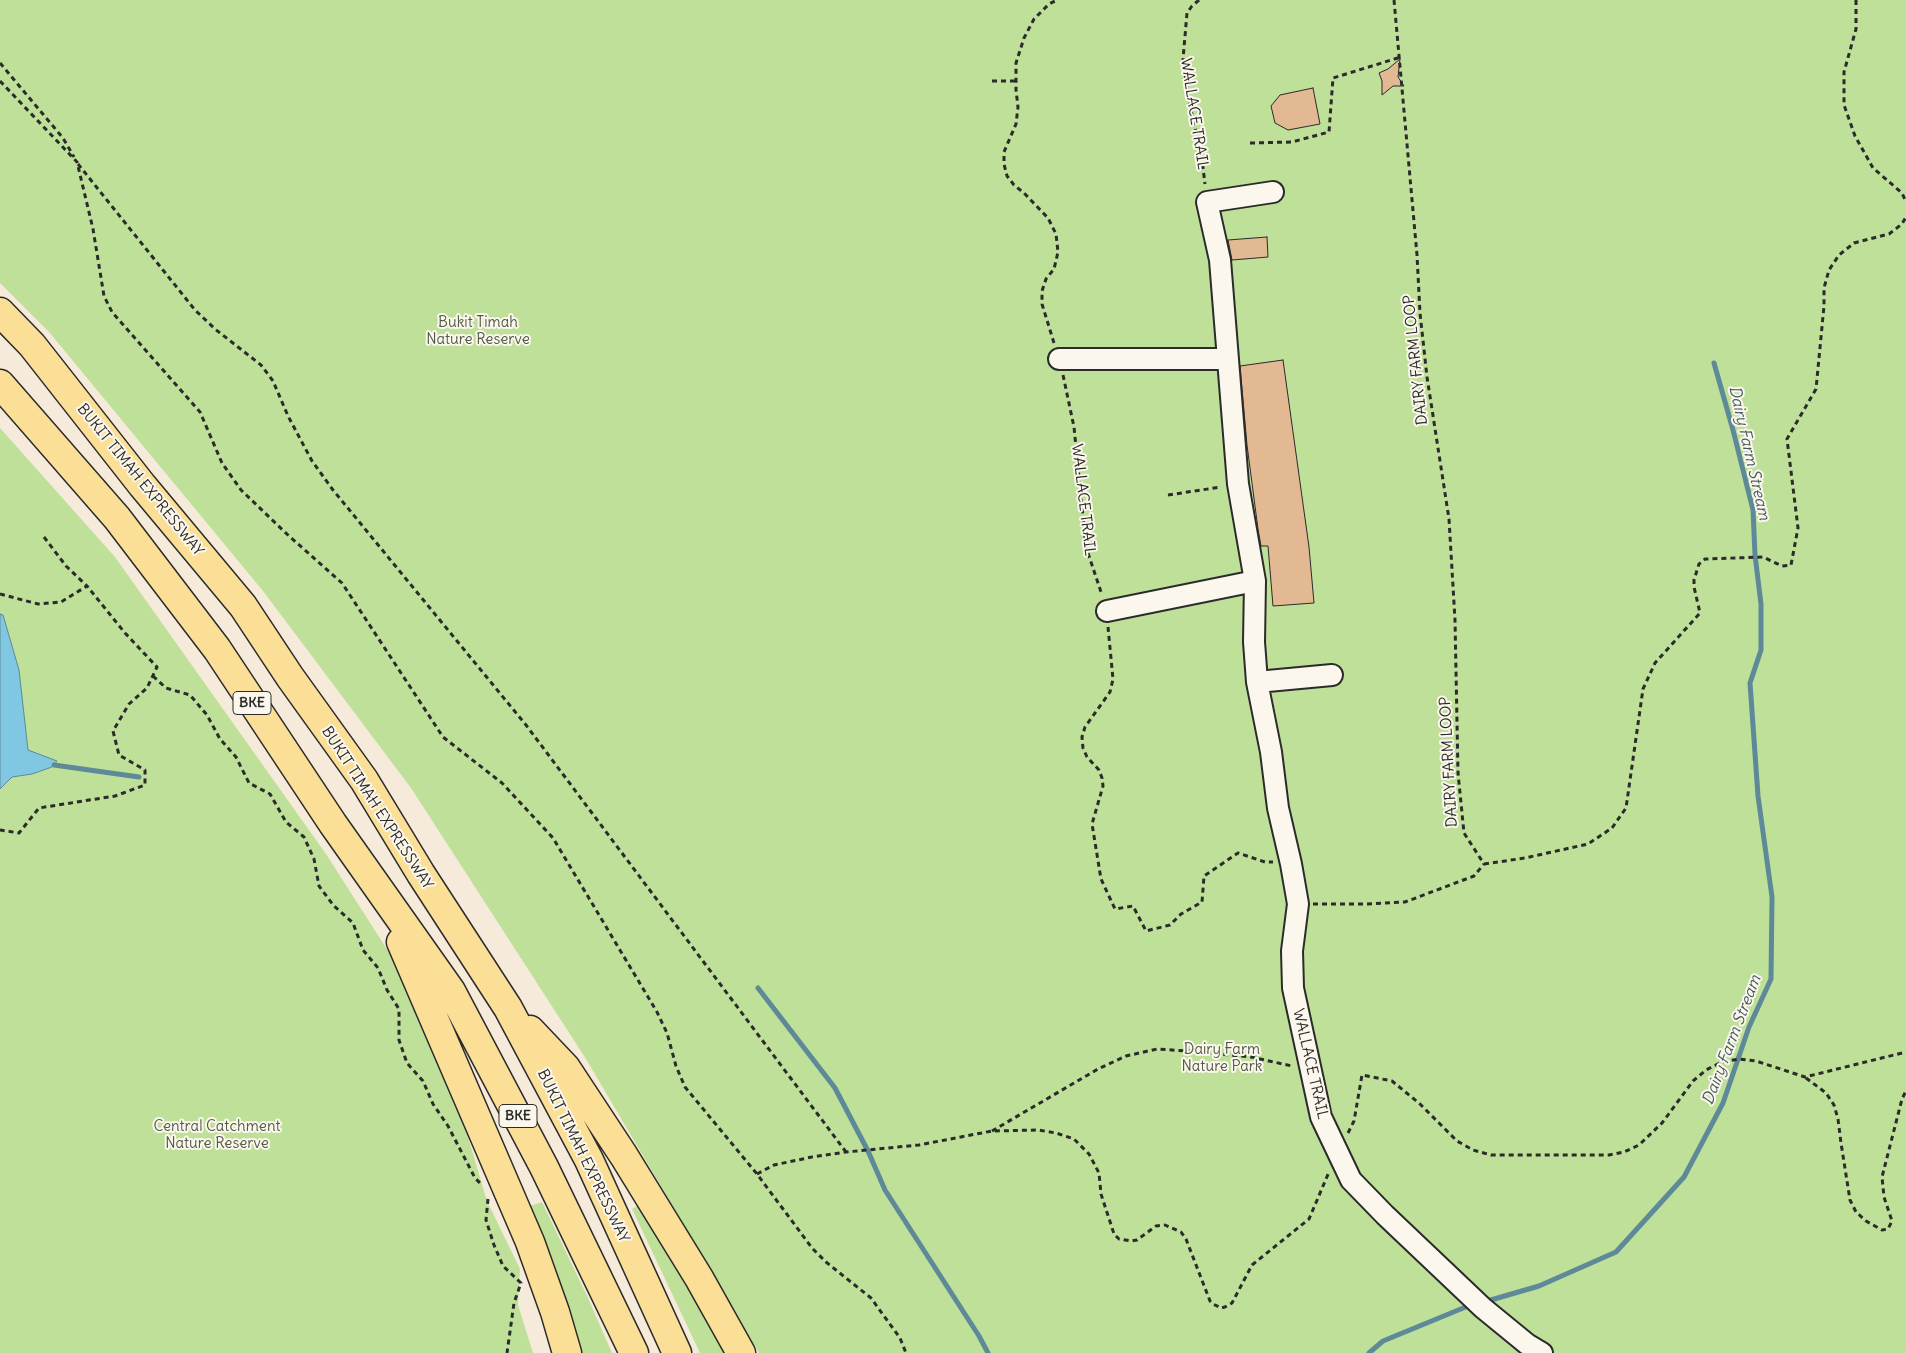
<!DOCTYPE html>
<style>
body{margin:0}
canvas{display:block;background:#f6ebda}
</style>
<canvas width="1906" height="1353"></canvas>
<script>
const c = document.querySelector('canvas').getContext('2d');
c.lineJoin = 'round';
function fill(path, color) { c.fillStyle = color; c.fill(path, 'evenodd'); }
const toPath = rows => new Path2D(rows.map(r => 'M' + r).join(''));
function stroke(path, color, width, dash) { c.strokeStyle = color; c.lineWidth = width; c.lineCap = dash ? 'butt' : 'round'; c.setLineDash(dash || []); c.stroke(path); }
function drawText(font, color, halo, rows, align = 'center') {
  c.font = font + ' Delius,sans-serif'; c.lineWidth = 4; c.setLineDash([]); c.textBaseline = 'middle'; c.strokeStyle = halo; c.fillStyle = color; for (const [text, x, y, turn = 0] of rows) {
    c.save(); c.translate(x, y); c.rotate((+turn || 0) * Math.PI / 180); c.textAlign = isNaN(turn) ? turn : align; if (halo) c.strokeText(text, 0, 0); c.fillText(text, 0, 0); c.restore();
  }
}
fill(toPath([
 [0,0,1906,0,1906,1353,759,1353,586,1059,411,788,263,591,49,332,0,283],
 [0,428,115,557,326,854,406,979,444,1056,487,1201,520,1269,518,1305,533,1353,0,1353],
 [542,1202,588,1298,612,1353,580,1353,530,1206],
 [641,1204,729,1353,700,1353,632,1209]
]), '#bee099');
const water = toPath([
 [0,614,3,615,19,670,28,750,57,761,52,767,32,774,12,777,0,789,0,614]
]);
fill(water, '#80c7e1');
stroke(water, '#5e8998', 1);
stroke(toPath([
 [54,765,139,777],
 [758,988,835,1088,868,1151,885,1190,979,1336,988,1353],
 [1484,1302,1539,1286,1616,1252,1684,1177,1723,1103,1749,1027,1771,979,1772,897,1758,796,1750,683,1761,650,1761,604,1755,555,1753,510,1733,430,1714,363],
 [1369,1353,1383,1341,1473,1304]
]), '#5e8998', 5);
const building = toPath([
 [1400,59,1398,77,1404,86,1393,86,1382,95,1382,81,1379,73,1388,69,1400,59],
 [1313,88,1320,124,1288,130,1275,123,1271,106,1280,95,1313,88],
 [1267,237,1268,257,1232,260,1228,240,1267,237],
 [1283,360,1309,547,1314,603,1273,606,1268,546,1261,546,1258,529,1247,445,1240,366,1283,360]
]);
fill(building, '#e2b993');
stroke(building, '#2b2b2b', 1);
const minor = toPath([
 [1273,192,1207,202,1220,260,1238,484,1255,581,1254,642,1257,682,1271,752,1278,808,1291,864,1298,904,1292,951,1293,988,1321,1117,1351,1180,1385,1215,1483,1308,1527,1344,1542,1353],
 [1059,359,1227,359],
 [1107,611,1255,581],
 [1257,682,1332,675]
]);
const highway = toPath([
 [0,312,32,345,142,485,243,606,290,677,364,780,421,874,508,1008,589,1160,677,1353],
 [0,384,117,518,217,649,333,824,451,991,544,1167,634,1353],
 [401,942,530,1242,555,1312,567,1353],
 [530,1030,566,1068,624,1156,699,1278,741,1353]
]);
stroke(minor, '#2b2b2b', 24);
stroke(highway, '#2b2b2b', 31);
stroke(toPath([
 [1199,0,1192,6,1187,13,1183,59,1189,102,1201,152,1205,184],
 [1394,0,1417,255,1420,313,1427,377,1449,519,1455,620,1458,773,1464,833,1484,864],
 [1856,0,1856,29,1844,72,1844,105,1855,136,1873,168,1902,193,1906,202],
 [0,63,63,138,74,157],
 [0,81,77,162,93,229,104,296,112,312,200,412,222,463,241,490,289,536,342,583,443,737,502,783,553,838,657,1012,667,1033,676,1066,685,1087,757,1174,812,1248,826,1262,871,1298,900,1338,906,1353],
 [992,81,1016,81],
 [1250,143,1292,142,1329,132,1333,78,1401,57],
 [78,164,195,310,215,329,261,365,273,381,288,416,312,461,333,490,526,725,846,1152],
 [1054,343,1042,304,1042,291,1046,279,1054,269,1058,252,1056,234,1048,218,1024,193,1014,185,1007,176,1004,164,1004,152,1016,124,1018,107,1016,90,1016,63,1024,38,1034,19,1049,4,1057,0],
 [1063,375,1074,427,1086,547,1102,595],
 [1168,495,1221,487],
 [44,537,66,566,87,586],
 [0,594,38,604,61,602,87,586,125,633,157,667,147,688,129,704,113,731,119,755,145,770,145,785,115,796,39,808,19,833,0,830],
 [1108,627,1113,679,1110,692,1085,727,1082,737,1083,748,1087,757,1099,770,1102,778,1103,786,1092,824,1101,879,1115,909,1133,906,1146,931,1170,925,1181,914,1202,902,1204,876,1238,853,1265,862,1273,862],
 [153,676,166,688,190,695,207,715,220,739,236,757,249,783,270,794,286,822,304,837,314,859,319,886,334,906,353,923,363,950,378,968,387,990,399,1009,399,1040,407,1063,423,1081,433,1104,448,1126,475,1178,480,1183],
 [1484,864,1525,858,1588,844,1612,828,1626,808,1643,689,1655,663,1700,613,1694,587,1694,580,1699,564,1705,559,1763,557,1782,566,1791,565,1798,528,1787,439,1816,389,1824,306,1824,288,1829,270,1839,255,1854,243,1889,234,1902,224,1906,217],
 [1313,904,1365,904,1405,902,1474,876,1484,864],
 [1806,1078,1826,1093,1834,1105,1838,1119,1841,1143,1850,1200,1856,1212,1866,1221,1882,1230,1888,1229,1892,1221,1884,1197,1882,1177,1902,1099,1906,1091],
 [992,1131,1098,1069,1126,1056,1157,1049,1187,1051,1251,1057,1292,1066],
 [1348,1133,1354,1121,1362,1075,1392,1081,1420,1104,1457,1141,1473,1150,1491,1155,1609,1155,1624,1152,1639,1145,1662,1123,1693,1081,1706,1070,1722,1062,1739,1059,1756,1061,1805,1077,1906,1052],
 [757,1174,774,1165,812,1157,846,1152,919,1145,992,1131,1038,1130,1056,1133,1074,1139,1089,1154,1099,1173,1101,1194,1114,1234,1119,1239,1131,1241,1137,1240,1156,1226,1165,1225,1181,1232,1186,1239,1210,1301,1213,1304,1221,1308,1225,1307,1232,1303,1252,1265,1309,1219,1329,1172],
 [488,1199,486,1220,494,1245,503,1266,521,1283,514,1303,507,1353]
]), '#2b2b2b', 3, [5, 4]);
stroke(minor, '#fbf7ec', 20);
stroke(highway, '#fbdf96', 28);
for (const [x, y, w] of [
 [252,703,38],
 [518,1116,38]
]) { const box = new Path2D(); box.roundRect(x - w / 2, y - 11.5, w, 23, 4); c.fillStyle = '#fbf7ec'; c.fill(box); stroke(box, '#2b2b2b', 1); }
drawText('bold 14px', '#2b2b2b', null, [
 ["BKE",252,703],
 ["BKE",518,1116]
]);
drawText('15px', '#2b2b2b', '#fbf7ec', [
 ["WALLACE TRAIL",1194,114,81],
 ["DAIRY FARM LOOP",1416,360,-96],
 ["BUKIT TIMAH EXPRESSWAY",140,480,51],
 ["WALLACE TRAIL",1083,500,83],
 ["DAIRY FARM LOOP",1449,762,-93],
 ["BUKIT TIMAH EXPRESSWAY",377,808,57],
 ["WALLACE TRAIL",1310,1064,77],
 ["BUKIT TIMAH EXPRESSWAY",583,1156,64]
]);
drawText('15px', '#505846', '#fbf7ec', [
 ["Bukit Timah",478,323],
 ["Nature Reserve",478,340],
 ["Dairy Farm",1222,1050],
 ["Nature Park",1222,1067],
 ["Central Catchment",217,1127],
 ["Nature Reserve",217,1144]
]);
drawText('italic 16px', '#445a62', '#fbf7ec', [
 ["Dairy Farm Stream",1749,453,77],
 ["Dairy Farm Stream",1732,1040,-69]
]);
</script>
